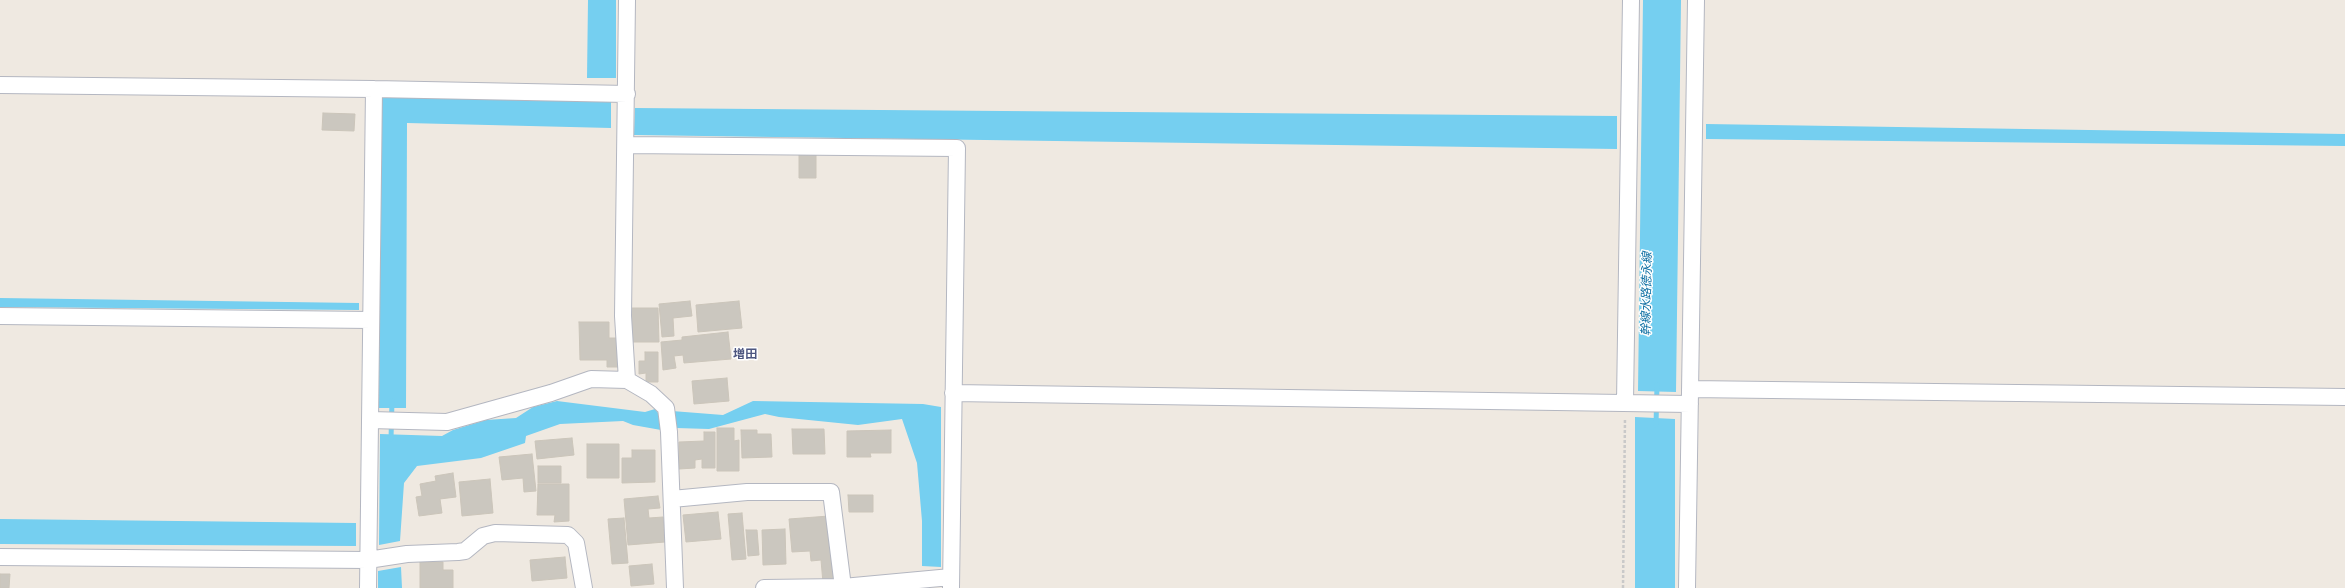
<!DOCTYPE html>
<meta charset="utf-8">
<style>
body{margin:0}
canvas{display:block;background:#efe9e1}
</style>
<canvas width="2345" height="588"></canvas>
<script>
const c = document.querySelector('canvas').getContext('2d');
c.lineJoin = 'round';
function fill(path, color) { c.fillStyle = color; c.fill(path, 'evenodd'); }
const toPath = rows => new Path2D(rows.map(r => 'M' + r).join(''));
function stroke(path, color, width, dash) { c.strokeStyle = color; c.lineWidth = width; c.lineCap = dash ? 'butt' : 'round'; c.setLineDash(dash || []); c.stroke(path); }
function drawText(font, color, halo, rows, align = 'center') {
  c.font = font + ' Manrope,"Noto Sans JP",sans-serif'; c.lineWidth = 3; c.setLineDash([]); c.textBaseline = 'middle'; c.strokeStyle = halo; c.fillStyle = color; for (const [text, x, y, turn = 0] of rows) {
    c.save(); c.translate(x, y); c.rotate((+turn || 0) * Math.PI / 180); c.textAlign = isNaN(turn) ? turn : align; if (halo) c.strokeText(text, 0, 0); c.fillText(text, 0, 0); c.restore();
  }
}
fill(toPath([
 [588,0,616,0,616,78,587,78],
 [1643,0,1681,0,1676,392,1638,391],
 [380,96,611,102,611,128,407,123,406,408,379,408],
 [635,108,1617,116,1617,149,634,135],
 [1706,124,2345,134,2345,146,1706,139],
 [0,298,359,303,359,310,0,307],
 [557,401,645,412,655,409,662,418,661,430,633,425,623,421,560,424,526,436,525,443,481,458,417,466,404,483,400,541,379,545,380,434,442,436,453,430,486,420,516,418,533,407],
 [753,401,923,404,941,407,941,567,922,566,922,521,917,463,902,419,858,425,779,417,765,414,709,429,676,428,672,411,723,415],
 [1635,417,1675,419,1675,588,1635,588],
 [0,519,356,523,356,546,0,544],
 [401,567,402,588,378,588,378,571]
]), '#75cff0');
stroke(toPath([
 [1656,425,1657,385],
 [391,439,392,401]
]), '#75cff0', 5);
const building = toPath([
 [323,113,355,114,354,131,322,130,323,113],
 [799,154,816,154,816,178,799,178,799,154],
 [690,301,692,316,673,318,674,336,662,337,659,304,690,301],
 [739,301,742,328,698,332,696,305,739,301],
 [630,308,658,308,659,342,630,342,630,308],
 [579,322,609,322,609,338,620,338,620,367,607,367,607,360,580,360,579,322],
 [728,332,731,359,684,363,683,355,674,356,676,368,663,370,661,342,682,340,682,337,728,332],
 [645,352,658,352,658,382,646,382,646,373,639,374,639,361,645,361,645,352],
 [727,378,729,401,694,404,692,381,727,378],
 [717,428,734,428,734,441,739,440,739,471,717,471,717,428],
 [792,429,824,429,825,454,793,454,792,429],
 [741,430,757,430,757,434,771,434,772,457,742,458,741,430],
 [891,430,891,453,870,453,871,457,847,457,847,431,891,430],
 [704,432,715,432,715,468,702,468,702,459,695,460,695,468,679,469,679,442,704,441,704,432],
 [572,438,574,455,537,459,535,441,572,438],
 [587,444,619,444,619,478,587,478,587,444],
 [632,450,655,450,655,482,622,483,622,458,632,458,632,450],
 [532,454,536,491,524,492,523,478,502,480,499,457,532,454],
 [538,466,561,466,561,483,538,483,538,466],
 [453,473,456,497,440,499,442,513,419,516,416,497,422,496,420,484,436,481,435,476,453,473],
 [490,479,493,513,462,516,459,482,490,479],
 [538,484,569,484,569,521,554,522,555,515,537,515,538,484],
 [848,495,873,495,873,512,849,512,848,495],
 [658,496,660,508,648,509,649,518,663,517,665,542,628,545,624,499,658,496],
 [718,512,721,539,686,542,683,515,718,512],
 [742,513,746,559,732,560,728,514,742,513],
 [829,516,835,582,823,583,821,560,811,561,810,551,792,552,789,519,829,516],
 [624,518,628,563,612,564,608,519,624,518],
 [785,529,786,564,763,565,762,530,785,529],
 [746,530,757,530,759,555,748,556,746,530],
 [565,557,567,578,532,581,530,560,565,557],
 [420,562,443,562,443,570,453,570,453,588,420,588,420,562],
 [652,564,654,584,631,586,629,566,652,564],
 [0,574,10,574,9,588,0,588,0,574]
]);
fill(building, '#cbc7bf');
stroke(building, '#cbc5ba', 1);
const minor = toPath([
 [0,85,374,89,627,94],
 [626,145,957,148,951,588],
 [0,316,371,320],
 [627,380,623,316,627,0],
 [1690,389,2345,397],
 [953,393,1690,404],
 [1625,402,1631,0],
 [370,420,447,422,551,393,591,379,627,380,651,394,666,408,669,432,675,588],
 [672,499,747,492,831,492,843,587],
 [0,557,368,560,407,554,458,552,465,551,483,536,495,533,568,535,576,543,584,588],
 [368,588,374,89],
 [764,588,843,587,951,577],
 [1687,588,1696,0]
]);
stroke(minor, '#b4b7c1', 18);
stroke(toPath([
 [1623,588,1625,419]
]), '#c9c9c9', 2.5, [3, 2]);
stroke(minor, '#fff', 16);
drawText('italic 12px', '#0d6fa3', '#fff', [
 ["幹線水路徳永線",1647,294,-89]
]);
drawText('bold 12px', '#4d5680', '#fff', [
 ["増田",745,355]
]);
</script>
